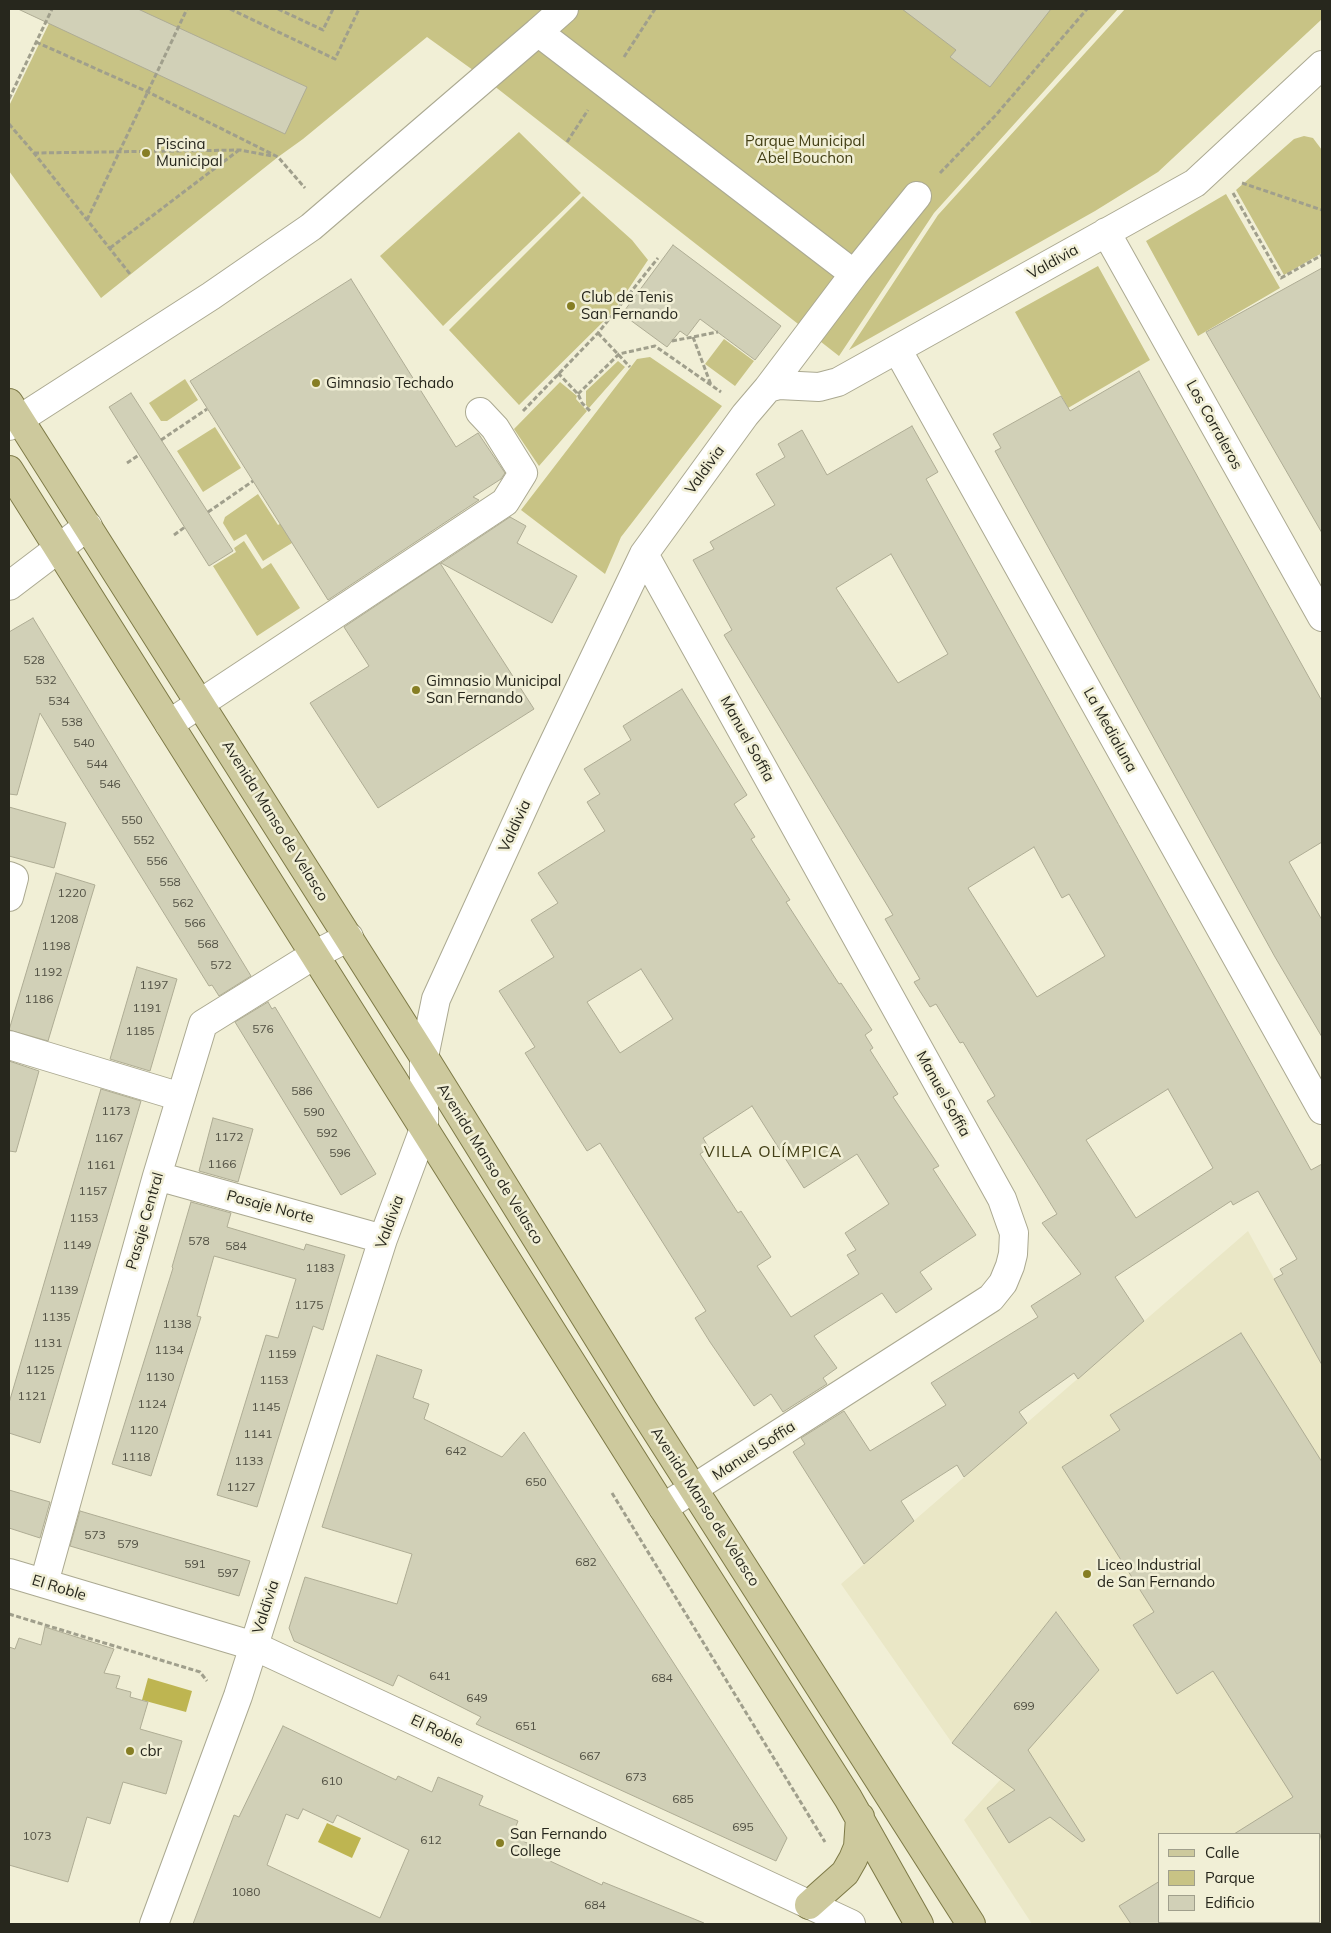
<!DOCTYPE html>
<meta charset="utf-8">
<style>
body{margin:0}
#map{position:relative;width:1331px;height:1933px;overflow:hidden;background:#f1efd6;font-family:Mulish,sans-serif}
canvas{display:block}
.frame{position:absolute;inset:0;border:10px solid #27271d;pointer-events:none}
.legend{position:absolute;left:1158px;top:1833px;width:162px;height:90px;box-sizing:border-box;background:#f1efd6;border:1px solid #a09f8c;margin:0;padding:6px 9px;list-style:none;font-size:15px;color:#27271d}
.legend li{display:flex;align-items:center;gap:10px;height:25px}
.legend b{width:25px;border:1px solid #a09f8c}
</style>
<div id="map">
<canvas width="1331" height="1933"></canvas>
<div class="frame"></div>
<ul class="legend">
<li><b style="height:6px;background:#cdc99d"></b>Calle</li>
<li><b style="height:14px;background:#c8c385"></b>Parque</li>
<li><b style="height:14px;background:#d1d0b7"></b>Edificio</li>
</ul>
</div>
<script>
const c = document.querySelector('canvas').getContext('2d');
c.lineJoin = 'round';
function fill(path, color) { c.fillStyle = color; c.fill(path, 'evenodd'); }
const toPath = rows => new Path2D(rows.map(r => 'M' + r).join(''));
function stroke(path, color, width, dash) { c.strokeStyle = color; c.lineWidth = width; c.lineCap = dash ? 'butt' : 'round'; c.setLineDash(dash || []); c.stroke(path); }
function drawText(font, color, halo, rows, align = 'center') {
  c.font = font + ' Mulish,sans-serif'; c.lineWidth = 5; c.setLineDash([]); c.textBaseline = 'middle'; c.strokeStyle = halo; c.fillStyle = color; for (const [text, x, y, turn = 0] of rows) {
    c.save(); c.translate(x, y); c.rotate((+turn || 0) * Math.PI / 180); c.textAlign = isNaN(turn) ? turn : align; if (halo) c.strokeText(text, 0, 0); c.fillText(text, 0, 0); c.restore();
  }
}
fill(toPath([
 [1248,1231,1322,1366,1322,1924,1032,1924,964,1820,1099,1670,1056,1612,952,1743,841,1584],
 [1160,1834,1320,1834,1320,1922,1160,1922]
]), '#eae7c6');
fill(toPath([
 [56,9,1118,9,934,213,839,356,484,78,427,37,303,139,278,157,101,298,9,171,9,106],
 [1125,9,1322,9,1322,19,1158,172,1095,211,849,350,938,215],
 [519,132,581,193,443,326,380,256],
 [1304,136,1313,138,1322,150,1322,253,1284,275,1236,190,1294,139],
 [1226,194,1280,288,1198,336,1146,241],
 [583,196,632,240,648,260,613,312,519,405,449,330],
 [1098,266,1150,360,1068,408,1015,312],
 [724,339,754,361,735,386,705,364],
 [650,357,722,406,621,537,605,574,521,510,637,359],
 [618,361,625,367,589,408,586,405,586,391],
 [185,379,198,400,167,421,161,421,149,403],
 [560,382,577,396,576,399,587,411,539,466,514,429],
 [215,427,241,468,203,492,177,451],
 [258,494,278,525,296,514,308,533,263,561,246,534,234,541,223,523,225,517],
 [244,541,262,569,271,563,300,608,257,636,213,566,236,552,234,548]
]), '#c8c385');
fill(toPath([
 [148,1678,192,1691,186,1712,142,1700],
 [327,1823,361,1838,352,1858,318,1842]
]), '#beb551');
const building = toPath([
 [18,9,138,9,307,87,285,134,18,9],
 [902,9,1051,9,990,87,950,57,956,50,902,9],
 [673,245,781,326,755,360,700,319,687,336,680,331,667,347,622,314,673,245],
 [1322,268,1322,533,1206,332,1322,268],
 [351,279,456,447,478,433,505,473,501,479,473,497,479,500,328,600,190,381,351,279],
 [1139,371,1322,701,1322,842,1289,862,1322,920,1322,1037,1275,957,995,451,1001,448,993,434,1061,396,1070,411,1139,371],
 [131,393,233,551,209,566,109,407,131,393],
 [912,426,938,472,926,479,1311,1170,1322,1164,1322,1365,1274,1279,1283,1274,1280,1269,1297,1259,1258,1191,1233,1205,1231,1201,1115,1277,1144,1321,1078,1379,1074,1373,1019,1412,1027,1423,964,1477,957,1465,901,1501,914,1521,864,1564,793,1452,805,1444,801,1438,844,1411,870,1451,946,1405,931,1383,1038,1317,1031,1306,1081,1274,1042,1223,1057,1214,987,1101,995,1096,963,1042,960,1043,936,1004,930,1007,914,982,920,979,885,919,893,915,724,635,732,630,693,560,714,549,710,542,775,505,756,474,785,457,778,444,802,430,827,475,912,426],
 [891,554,948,654,898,683,836,588,891,554],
 [1034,847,1062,898,1069,894,1105,956,1037,997,968,888,1034,847],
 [1168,1089,1213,1168,1136,1218,1086,1140,1168,1089],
 [510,517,526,526,517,543,577,576,552,623,441,563,510,517],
 [440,563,534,709,378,808,310,703,369,666,344,627,440,563],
 [33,618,251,976,219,996,212,985,209,986,40,713,17,795,9,794,9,632,33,618],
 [682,689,747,795,734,804,755,837,751,839,790,900,786,902,839,984,841,983,872,1030,865,1035,873,1048,870,1050,898,1094,893,1097,939,1166,933,1169,976,1235,920,1272,932,1289,896,1313,882,1293,814,1336,837,1368,823,1378,827,1384,783,1412,771,1394,754,1406,710,1342,695,1318,706,1311,600,1143,587,1151,525,1053,535,1047,499,991,554,957,531,920,558,903,538,873,605,831,587,802,600,794,584,769,631,740,623,726,682,689],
 [641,969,673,1019,620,1053,587,1002,641,969],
 [752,1106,804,1188,857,1154,889,1204,845,1233,856,1250,847,1255,859,1274,791,1317,757,1266,771,1257,741,1211,738,1213,700,1154,709,1148,703,1138,752,1106],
 [9,807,66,823,54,868,9,856,9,807],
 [56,873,95,885,48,1041,9,1030,56,873],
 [137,967,177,979,150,1071,110,1059,137,967],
 [268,1002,272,1009,275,1007,376,1174,341,1195,235,1022,268,1002],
 [9,1061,39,1071,16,1152,9,1151,9,1061],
 [101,1089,141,1101,40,1443,9,1433,9,1403,101,1089],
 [213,1118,253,1129,238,1182,199,1171,213,1118],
 [191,1202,231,1213,227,1227,304,1250,306,1244,345,1255,323,1330,313,1326,257,1507,217,1495,266,1335,278,1338,296,1279,214,1256,197,1316,201,1317,151,1476,112,1464,173,1268,172,1267,191,1202],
 [1241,1333,1322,1462,1322,1843,1320,1834,1234,1834,1293,1797,1213,1671,1177,1694,1133,1625,1154,1612,1062,1467,1120,1430,1110,1415,1241,1333],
 [377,1355,422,1370,413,1398,429,1404,424,1419,502,1457,524,1432,787,1838,776,1861,476,1724,481,1717,398,1675,393,1686,294,1641,289,1628,305,1577,397,1604,412,1554,322,1527,377,1355],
 [9,1490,50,1502,40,1538,9,1528,9,1490],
 [80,1511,250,1561,239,1596,70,1546,80,1511],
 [1056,1612,1099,1670,1028,1750,1085,1840,1082,1842,1050,1817,1009,1843,987,1808,1015,1790,952,1743,1056,1612],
 [45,1627,114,1649,104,1673,120,1676,116,1688,131,1692,130,1697,148,1702,140,1729,182,1741,166,1794,123,1782,110,1824,87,1817,68,1882,9,1865,9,1647,15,1649,19,1638,41,1645,45,1627],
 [283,1726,396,1780,398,1776,432,1792,438,1777,483,1796,479,1805,518,1821,512,1836,553,1855,550,1861,602,1885,603,1882,704,1923,703,1924,193,1924,234,1815,239,1817,283,1726],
 [303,1809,333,1823,337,1815,409,1850,380,1918,267,1865,286,1814,298,1819,303,1809],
 [1160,1881,1160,1924,1131,1924,1119,1906,1160,1881]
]);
fill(building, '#d1d0b7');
stroke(building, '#aeac94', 1);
const minor = toPath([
 [538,32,564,9],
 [1106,232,1322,617],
 [897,349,1322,1110],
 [768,388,854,274,917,196],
 [9,426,211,296,311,227,538,32,854,274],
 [644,554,1002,1199,1014,1233,1013,1254,1010,1266,1003,1283,991,1298,663,1508],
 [9,586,88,526],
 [169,724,505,502,523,473,495,428,480,412],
 [9,876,14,878,9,897],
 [9,1045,181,1097],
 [157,1176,383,1239],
 [9,1573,254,1646,851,1924],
 [44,1583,157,1176,203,1024,314,955,349,937],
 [154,1924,238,1696,383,1239,424,1129,424,1057,436,999,535,782,644,554,745,415,768,388,779,385,819,387,838,382,1195,183,1322,65]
]);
const major = toPath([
 [9,403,424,1057,643,1410,971,1924],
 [9,470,663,1508,848,1798,919,1924],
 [809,1905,845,1873,853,1859,858,1847,860,1817]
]);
stroke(minor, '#aba991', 30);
stroke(major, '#7d7946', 30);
stroke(toPath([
 [230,9,335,59,359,9],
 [278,9,323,30,333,9],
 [36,42,148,92,278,157,305,188],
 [624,57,655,9],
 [9,99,52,9],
 [9,124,34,153,130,274],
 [567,142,588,110],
 [34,153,240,150,272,156],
 [940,173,995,116,1087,9],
 [1242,183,1322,210],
 [1233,193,1281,278,1322,255],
 [87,220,187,9],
 [110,248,239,150],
 [598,333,630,367],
 [693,337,711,385],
 [672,341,718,332],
 [558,373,578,394,582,403,590,411],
 [578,394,619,354,655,346,721,392],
 [523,411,598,333,658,258],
 [161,440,207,409],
 [127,463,139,455],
 [208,512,253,481],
 [174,535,185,527],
 [612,1493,825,1842],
 [9,1614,200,1672,207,1681]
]), '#a09f8c', 3, [5, 2.5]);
stroke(minor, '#fff', 28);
stroke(major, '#cdc99d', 28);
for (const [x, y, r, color] of [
 [146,153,5,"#867e24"],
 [571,306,5,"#867e24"],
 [316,383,5,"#867e24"],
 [416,690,5,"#867e24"],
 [1087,1574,5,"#867e24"],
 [130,1751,5,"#867e24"],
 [500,1843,5,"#867e24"]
]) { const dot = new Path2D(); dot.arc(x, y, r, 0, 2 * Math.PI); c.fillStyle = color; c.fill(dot); stroke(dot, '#f1efd6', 2); }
drawText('12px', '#525144', null, [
 ["528",34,660],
 ["532",46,680],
 ["534",59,701],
 ["538",72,722],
 ["540",84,743],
 ["544",97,764],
 ["546",110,784],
 ["550",132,820],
 ["552",144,840],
 ["556",157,861],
 ["558",170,882],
 ["1220",72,893],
 ["562",183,903],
 ["1208",64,919],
 ["566",195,923],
 ["568",208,944],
 ["1198",56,946],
 ["572",221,965],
 ["1192",48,972],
 ["1197",154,985],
 ["1186",39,999],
 ["1191",147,1008],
 ["576",263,1029],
 ["1185",140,1031],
 ["586",302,1091],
 ["1173",116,1111],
 ["590",314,1112],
 ["592",327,1133],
 ["1172",229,1137],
 ["1167",109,1138],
 ["596",340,1153],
 ["1166",222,1164],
 ["1161",101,1165],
 ["1157",93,1191],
 ["1153",84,1218],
 ["578",199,1241],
 ["1149",77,1245],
 ["584",236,1246],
 ["1183",320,1268],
 ["1139",64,1290],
 ["1175",309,1305],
 ["1135",56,1317],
 ["1138",177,1324],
 ["1131",48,1343],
 ["1134",169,1350],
 ["1159",282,1354],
 ["1125",40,1370],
 ["1130",160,1377],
 ["1153",274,1380],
 ["1121",32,1396],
 ["1124",152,1404],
 ["1145",266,1407],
 ["1120",144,1430],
 ["1141",258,1434],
 ["642",456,1451],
 ["1118",136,1457],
 ["1133",249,1461],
 ["650",536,1482],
 ["1127",241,1487],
 ["573",95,1535],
 ["579",128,1544],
 ["682",586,1562],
 ["591",195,1564],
 ["597",228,1573],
 ["641",440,1676],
 ["684",662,1678],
 ["649",477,1698],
 ["699",1024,1706],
 ["651",526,1726],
 ["667",590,1756],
 ["673",636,1777],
 ["610",332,1781],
 ["685",683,1799],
 ["695",743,1827],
 ["1073",37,1836],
 ["612",431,1840],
 ["1080",246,1892],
 ["684",595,1905]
]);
drawText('15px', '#433f15', '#f1efd6', [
 ["Parque Municipal",805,141],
 ["Abel Bouchon",805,158]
]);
drawText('15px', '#27271d', '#f1efd6', [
 ["Piscina",156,144],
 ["Municipal",156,161],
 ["Club de Tenis",581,297],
 ["San Fernando",581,314],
 ["Gimnasio Techado",326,383],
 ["Gimnasio Municipal",426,681],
 ["San Fernando",426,698],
 ["Liceo Industrial",1097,1565],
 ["de San Fernando",1097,1582],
 ["cbr",140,1751],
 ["San Fernando",510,1834],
 ["College",510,1851]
], 'left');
drawText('15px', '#27271d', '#f1efd6', [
 ["Valdivia",1053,262,-29],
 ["Los Corraleros",1214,425,61],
 ["Valdivia",705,470,-54],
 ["La Medialuna",1110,730,61],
 ["Manuel Soffia",747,739,61],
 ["Avenida Manso de Velasco",275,821,58],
 ["Valdivia",515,826,-65],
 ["Manuel Soffia",943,1094,61],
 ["Avenida Manso de Velasco",490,1164,58],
 ["Pasaje Norte",270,1207,15],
 ["Pasaje Central",145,1221,-74],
 ["Valdivia",390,1222,-70],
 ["Manuel Soffia",754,1451,-33],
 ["Avenida Manso de Velasco",705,1507,57],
 ["El Roble",59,1588,17],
 ["Valdivia",266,1607,-72],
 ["El Roble",437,1731,25]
]);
c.letterSpacing = '1px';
drawText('16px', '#444017', '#f1efd6', [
 ["VILLA OLÍMPICA",773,1152]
]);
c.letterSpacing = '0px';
</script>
